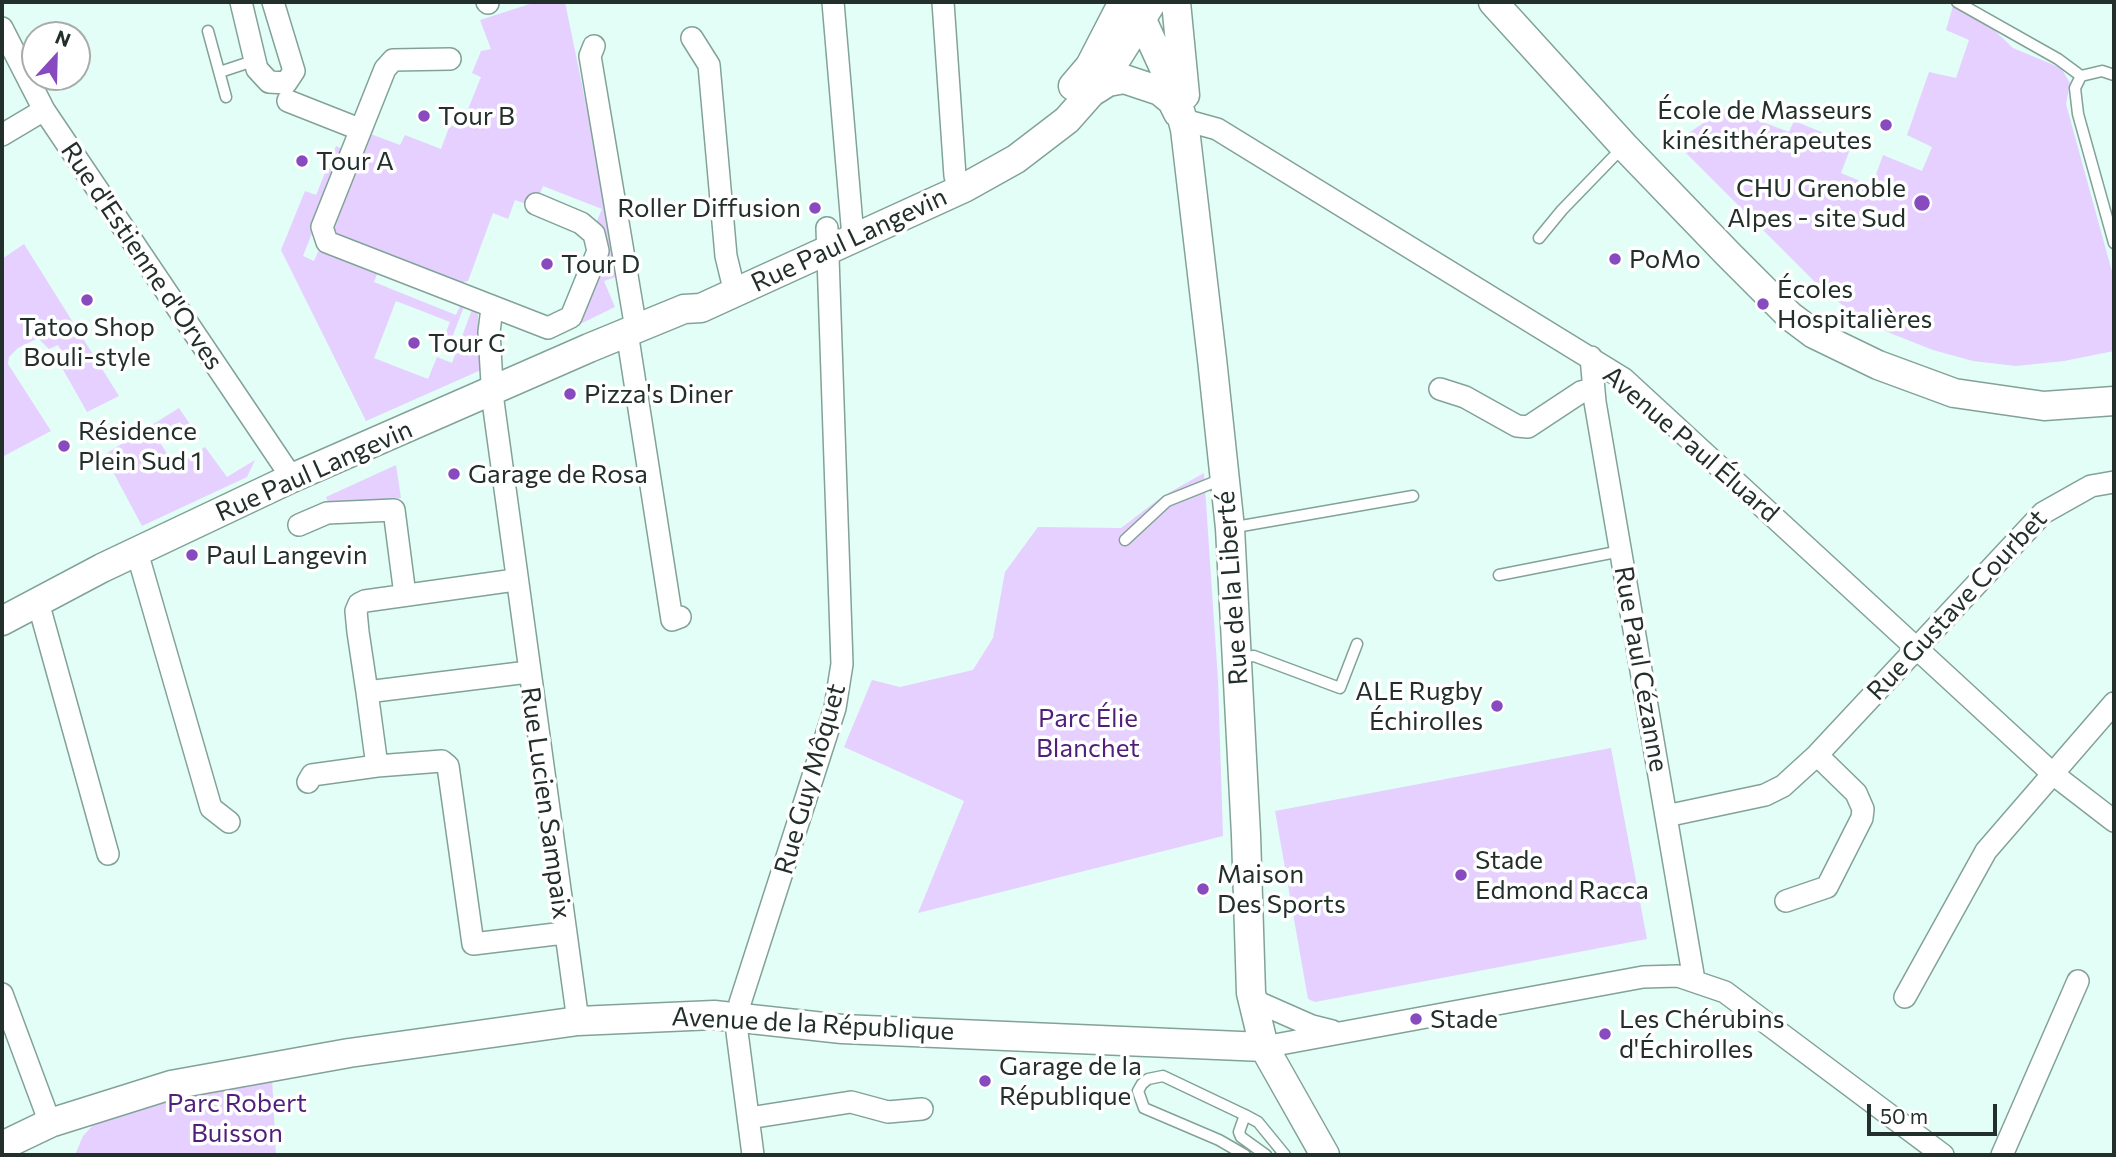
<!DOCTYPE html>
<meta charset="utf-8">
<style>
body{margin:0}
#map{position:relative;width:2116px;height:1157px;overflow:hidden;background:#e3fef6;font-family:Commissioner,sans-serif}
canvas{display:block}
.frame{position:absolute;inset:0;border:4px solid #222f2b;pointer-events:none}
.north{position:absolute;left:21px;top:21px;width:70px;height:70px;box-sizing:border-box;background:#fff;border:2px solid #a7acaa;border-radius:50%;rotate:22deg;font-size:19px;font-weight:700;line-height:28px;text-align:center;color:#222f2b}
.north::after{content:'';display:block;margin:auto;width:24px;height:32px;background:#884abf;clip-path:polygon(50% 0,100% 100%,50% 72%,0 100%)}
.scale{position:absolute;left:1867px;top:1104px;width:130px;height:32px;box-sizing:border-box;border:4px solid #222f2b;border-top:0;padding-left:9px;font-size:21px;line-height:24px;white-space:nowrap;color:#222f2b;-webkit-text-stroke:5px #fff;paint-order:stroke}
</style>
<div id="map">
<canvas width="2116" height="1157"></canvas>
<div class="frame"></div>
<div class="north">N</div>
<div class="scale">50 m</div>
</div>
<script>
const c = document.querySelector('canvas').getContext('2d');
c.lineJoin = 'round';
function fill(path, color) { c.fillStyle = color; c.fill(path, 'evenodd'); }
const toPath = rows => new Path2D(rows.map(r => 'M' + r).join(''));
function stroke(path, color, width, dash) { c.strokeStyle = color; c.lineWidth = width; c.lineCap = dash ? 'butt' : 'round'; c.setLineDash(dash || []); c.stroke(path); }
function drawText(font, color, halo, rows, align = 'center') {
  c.font = font + ' Commissioner,sans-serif'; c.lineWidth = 7; c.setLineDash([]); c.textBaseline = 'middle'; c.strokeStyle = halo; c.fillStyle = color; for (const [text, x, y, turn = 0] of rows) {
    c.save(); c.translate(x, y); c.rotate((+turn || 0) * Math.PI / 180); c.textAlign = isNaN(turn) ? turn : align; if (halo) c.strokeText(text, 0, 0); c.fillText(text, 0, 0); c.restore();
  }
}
fill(toPath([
 [536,2,565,2,621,275,604,281,615,307,578,325,573,319,594,228,602,209,543,186,534,207,515,200,508,219,493,213,468,281,459,283,335,234,331,225,368,133,400,145,405,135,441,149,450,125,460,129,481,77,472,73,481,51,491,49,480,20],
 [1953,6,1992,28,2013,48,2061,68,2070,83,2066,104,2114,279,2114,351,2064,361,2016,366,1973,361,1933,350,1890,333,1852,313,1818,285,1675,142,1726,108,1789,132,1794,121,1852,144,1841,173,1872,186,1883,155,1922,171,1932,147,1907,135,1929,72,1956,78,1969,40,1946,30],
 [336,146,345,150,303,256,314,261,320,247,379,269,374,282,456,315,462,302,465,304,448,348,440,348,450,322,396,301,374,358,428,379,437,357,452,363,473,307,478,315,481,370,366,421,281,250,305,191,316,195],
 [24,244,119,396,87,412,61,366,67,360,58,345,49,349,38,338,18,348,9,357,8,364,51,431,2,457,2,259],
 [179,408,200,439,194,442,180,422,157,438,171,460,176,458,180,464,205,447,227,477,255,460,247,477,142,526,104,455],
 [396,465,401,498,330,507,326,497],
 [1204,473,1218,680,1223,836,918,913,964,801,844,747,872,680,900,687,973,670,993,638,1005,572,1038,527,1121,528,1163,496],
 [1611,748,1647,939,1315,1002,1308,999,1275,811],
 [272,1078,276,1155,75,1155,83,1136,97,1121,147,1102]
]), '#e5d0ff');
const lane = toPath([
 [1957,2,2058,59,2081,76,2102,71,2114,75],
 [208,31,226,97],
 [220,72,256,60],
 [2081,76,2075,88,2078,114,2114,243],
 [1539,238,1562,210,1622,148],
 [1230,528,1413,496],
 [1125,540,1167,501,1222,479],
 [1499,575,1621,551],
 [1237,658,1254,656,1340,688,1357,644],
 [1245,1115,1239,1132,1241,1137,1266,1155],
 [1245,1155,1219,1140,1144,1108,1138,1091,1142,1084,1148,1079,1163,1076,1245,1115,1258,1122,1285,1155]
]);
const street = toPath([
 [241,2,257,69,269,82,286,83,294,71,273,2],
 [487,2,488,3],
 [833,2,853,237],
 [943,2,955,176,964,188],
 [2,28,44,110,292,478],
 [692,38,709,65,726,256,735,293],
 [594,46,590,56,636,329],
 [450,59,393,60,385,69,322,227,327,242,548,328,571,317,598,251,594,234,581,223,536,204],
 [288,101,359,129],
 [1181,119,1217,129,1624,379,2053,774,2114,821],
 [2,135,44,110],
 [492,308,489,332,493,401,578,1021],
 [627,332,672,620,680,617],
 [1591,357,1595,402,1694,980],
 [1440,389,1465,397,1517,426,1528,427,1581,392,1593,389],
 [299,525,327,513,394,510,405,595],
 [137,552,211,808,229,822],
 [38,602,108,854],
 [528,672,367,692,377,766,442,761,448,766,473,944,564,933],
 [367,692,358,632,356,611,359,604,365,601,515,580],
 [308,782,312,775,377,766],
 [1666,816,1765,795,1783,786,1817,755,2043,513,2091,486,2114,482],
 [1786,901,1827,887,1862,818,1863,809,1856,793,1817,755],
 [2,994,50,1123],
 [1905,997,1986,851,2114,703],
 [1253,1000,1312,1026,1332,1031],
 [1264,1047,1643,977,1678,976,1725,992,1943,1155],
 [749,1118,851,1102,888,1112,922,1109],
 [753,1155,737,1032,740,1003,835,708,842,664,827,228],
 [2002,1155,2078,981]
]);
const secondary = toPath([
 [1176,2,1185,95],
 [1493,2,1624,146,1728,254,1790,316,1814,334,1878,365,1954,393,2044,406,2114,401],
 [1143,4,1142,20,1175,92,1185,129,1212,359,1230,528,1246,835,1251,993,1264,1047,1325,1155],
 [1073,86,1090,66,1123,2],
 [1092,92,1108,82,1124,79,1160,91,1172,101,1178,113],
 [2,621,102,568,292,478,589,348,684,309,701,308,964,188,1016,159,1067,120,1105,77,1152,2],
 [2,1146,50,1123,171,1085,349,1053,578,1021,714,1015,842,1029,1264,1047]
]);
stroke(lane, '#82a298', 13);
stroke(street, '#82a298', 24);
stroke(secondary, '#82a298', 31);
stroke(lane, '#fff', 10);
stroke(street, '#fff', 21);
stroke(secondary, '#fff', 28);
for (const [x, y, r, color] of [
 [424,116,7,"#884abf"],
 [1886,125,7,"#884abf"],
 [302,161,7,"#884abf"],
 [1922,203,9,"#884abf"],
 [815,208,7,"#884abf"],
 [1615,259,7,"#884abf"],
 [547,264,7,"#884abf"],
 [87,300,7,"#884abf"],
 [1763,304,7,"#884abf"],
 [414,343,7,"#884abf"],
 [570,394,7,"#884abf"],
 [64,446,7,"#884abf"],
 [454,474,7,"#884abf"],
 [192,555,7,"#884abf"],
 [1497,706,7,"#884abf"],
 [1461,875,7,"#884abf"],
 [1203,889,7,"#884abf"],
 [1416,1019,7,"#884abf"],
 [1605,1034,7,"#884abf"],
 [985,1081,7,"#884abf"]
]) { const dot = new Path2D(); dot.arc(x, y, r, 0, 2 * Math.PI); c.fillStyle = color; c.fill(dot); stroke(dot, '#fff', 2.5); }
drawText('26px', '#222f2b', '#fff', [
 ["École de Masseurs",1872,110,"right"],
 ["kinésithérapeutes",1872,140,"right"],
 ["Tour B",438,116],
 ["Tour A",316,161],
 ["CHU Grenoble",1906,188,"right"],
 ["Alpes - site Sud",1906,218,"right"],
 ["Roller Diffusion",801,208,"right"],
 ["PoMo",1629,259],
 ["Tour D",561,264],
 ["Écoles",1777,289],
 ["Hospitalières",1777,319],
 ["Tatoo Shop",87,327,"center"],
 ["Bouli-style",87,357,"center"],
 ["Tour C",428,343],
 ["Pizza's Diner",584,394],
 ["Résidence",78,431],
 ["Plein Sud 1",78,461],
 ["Garage de Rosa",468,474],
 ["Paul Langevin",206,555],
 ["ALE Rugby",1483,691,"right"],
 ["Échirolles",1483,721,"right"],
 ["Stade",1475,860],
 ["Edmond Racca",1475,890],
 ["Maison",1217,874],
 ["Des Sports",1217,904],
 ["Stade",1430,1019],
 ["Les Chérubins",1619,1019],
 ["d'Échirolles",1619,1049],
 ["Garage de la",999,1066],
 ["République",999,1096]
], 'left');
drawText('26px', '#222f2b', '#fff', [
 ["Rue Paul Langevin",849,240,-25],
 ["Rue d'Estienne d'Orves",142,256,56],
 ["Avenue Paul Éluard",1691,444,41],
 ["Rue Paul Langevin",314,471,-24],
 ["Rue de la Liberté",1232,588,-94],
 ["Rue Gustave Courbet",1957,605,-47],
 ["Rue Paul Cézanne",1641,669,80],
 ["Rue Guy Môquet",810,779,-74],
 ["Rue Lucien Sampaix",546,803,82],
 ["Avenue de la République",813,1024,3]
]);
drawText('26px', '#511f79', '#fff', [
 ["Parc Élie",1088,718],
 ["Blanchet",1088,748],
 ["Parc Robert",237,1103],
 ["Buisson",237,1133]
]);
</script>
